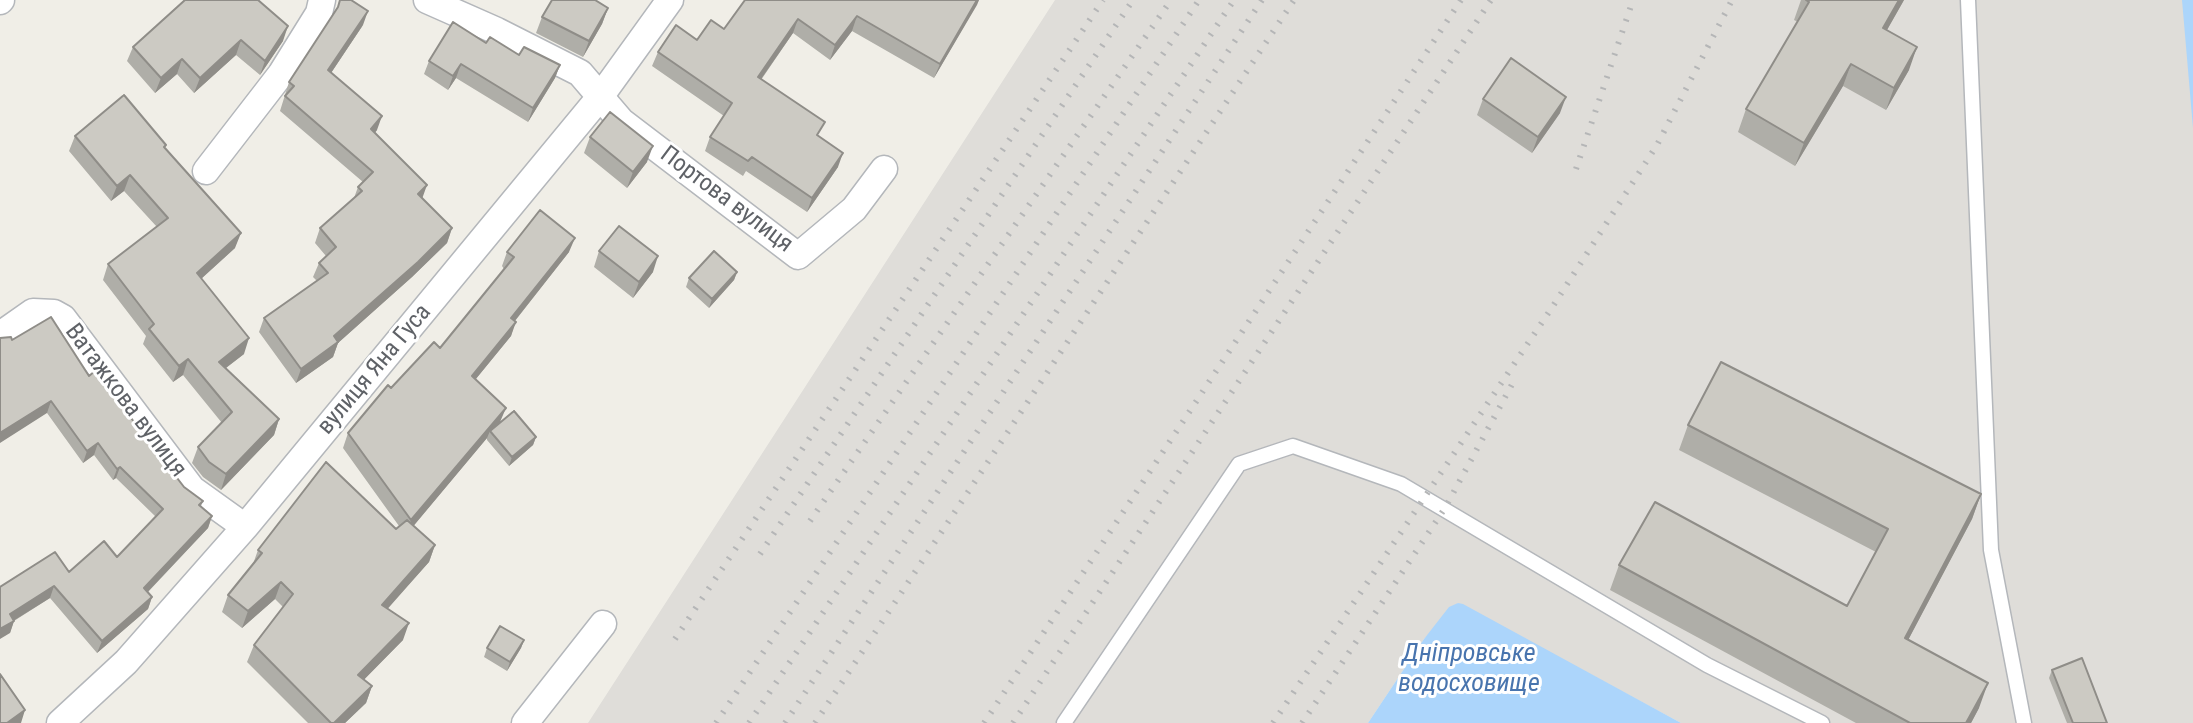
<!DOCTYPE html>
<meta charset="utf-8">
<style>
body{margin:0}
canvas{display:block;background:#f0eee7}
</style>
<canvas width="2193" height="723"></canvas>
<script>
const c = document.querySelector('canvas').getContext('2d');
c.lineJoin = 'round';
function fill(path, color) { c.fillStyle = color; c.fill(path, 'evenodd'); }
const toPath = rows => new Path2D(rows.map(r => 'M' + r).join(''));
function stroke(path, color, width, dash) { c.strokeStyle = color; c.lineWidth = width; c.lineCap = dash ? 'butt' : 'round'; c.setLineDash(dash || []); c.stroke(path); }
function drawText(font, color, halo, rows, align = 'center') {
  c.font = font + ' "Roboto Condensed",sans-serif'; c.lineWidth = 6; c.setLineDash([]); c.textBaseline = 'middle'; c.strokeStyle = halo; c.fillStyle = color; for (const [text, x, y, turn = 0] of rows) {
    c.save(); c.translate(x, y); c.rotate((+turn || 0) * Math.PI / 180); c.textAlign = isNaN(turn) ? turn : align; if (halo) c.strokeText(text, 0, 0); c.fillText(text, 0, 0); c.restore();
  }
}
fill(toPath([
 [1055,0,2193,0,2193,723,1681,723,1458,603,1424,639,1368,723,588,723]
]), '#dfddd9');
fill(toPath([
 [2182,0,2193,0,2193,128],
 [1458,603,1463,604,1681,723,1368,723,1424,639,1449,607]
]), '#acd5fb');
const lane = toPath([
 [1968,0,1991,550,2024,723],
 [1064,723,1239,464,1293,446,1401,484,1707,665,1822,723]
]);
const street = toPath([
 [427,0,497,31,580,73,621,121,798,256,854,209,884,169],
 [0,1,1,0],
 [206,171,281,74,319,13,322,0],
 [0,335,33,312,54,313,63,318,192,489,245,527],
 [60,723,126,662,245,527,600,97,670,0],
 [525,723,603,624]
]);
stroke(lane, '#b4b7bb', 17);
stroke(street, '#b4b7bb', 29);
stroke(lane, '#fff', 14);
stroke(street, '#fff', 26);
stroke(toPath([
 [1576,169,1633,0],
 [810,521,1171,0],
 [760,554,1133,0],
 [675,639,1103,0],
 [716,723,1199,0],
 [749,723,1234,0],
 [785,723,1262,0],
 [815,723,1294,0],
 [984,723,1461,0],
 [1013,723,1491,0],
 [1273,723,1553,306,1657,145,1732,0],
 [1302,723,1445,508,1516,377]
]), '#b5b6b7', 6, [2, 10]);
fill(toPath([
 [184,0,283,41,260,75,236,55,194,93,177,74,155,93,127,61,133,47],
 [745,0,979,0,934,78,852,31,830,60,793,33,761,80,819,137,838,167,807,212,746,171,743,176,705,151,710,137,724,116,652,66,658,52,697,40,724,29],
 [1801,0,1904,0,1887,30,1909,70,1886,110,1843,86,1795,166,1738,132,1746,109,1798,22,1794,20],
 [608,8,602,24,583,57,536,33,542,17],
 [363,25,331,73,377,130,375,133,422,198,452,228,447,243,412,277,338,343,333,357,296,383,259,332,264,318,317,281,313,277,319,263,326,256,315,243,320,228,354,198,358,187,363,182,280,111,289,82],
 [486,43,519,55,560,65,555,78,528,122,456,78,448,90,424,74,429,61],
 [1483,99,1560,113,1532,153,1477,115],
 [75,136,166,145,165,148,235,248,201,279,244,354,226,368,279,419,274,435,221,490,203,477,192,463,198,447,222,423,183,375,173,382,143,344,146,336,103,280,108,264,157,227,124,191,111,201,69,151],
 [590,137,647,162,627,188,584,153],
 [599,251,653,272,633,298,594,267],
 [507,252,569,252,515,321,511,336,475,380,501,422,536,437,533,445,509,466,487,440,487,438,413,526,435,545,429,562,387,608,403,640,364,679,372,686,366,703,345,723,308,723,247,662,254,645,283,607,275,599,242,628,222,612,228,595,253,564,258,550,396,529,399,526,343,448,348,433,391,388,440,348,504,269,502,266],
 [737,272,734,280,709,308,686,287,689,278],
 [12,340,89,376,184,487,203,501,201,506,212,516,208,528,148,592,152,597,148,609,97,653,50,598,14,621,10,633,0,587,69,572,117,557,156,517,116,478,113,480,94,455,83,463,47,413],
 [1688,425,1981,494,1972,519,1908,640,1979,708,1971,723,1856,723,1610,590,1619,565,1847,606,1876,552,1679,450],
 [524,640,521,648,507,671,484,657,487,648],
 [2052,670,2107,723,2067,723,2049,678]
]), '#afaea8');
fill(toPath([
 [977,0,979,0,977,5,934,78,940,64],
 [1899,0,1904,0,1875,51,1883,28],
 [608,8,602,24,583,57,589,41],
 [368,11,363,25,323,85,328,70],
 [857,16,852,31,830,60,835,45],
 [798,19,793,33,752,92,758,77],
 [288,26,283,41,260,75,265,61],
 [241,40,236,55,194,93,200,78],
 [1917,47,1909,70,1886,110,1894,88],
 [182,59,177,74,155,93,161,78],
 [461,64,456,78,448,90,453,76],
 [1851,64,1843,86,1795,166,1804,143],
 [560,65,555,78,528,122,533,108],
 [1566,97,1560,113,1532,153,1538,137],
 [382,116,377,130,366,143,371,129],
 [653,146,647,162,627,188,633,172],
 [843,153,838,167,807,212,812,198],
 [130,175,124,191,111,201,117,186],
 [427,185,422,199,418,194],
 [452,228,447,243,412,277,338,343,333,357,296,383,301,369,334,336],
 [241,233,235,248,191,288,197,273],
 [575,238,569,252,506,332,511,318],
 [658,256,653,272,633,298,639,282],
 [737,272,734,280,709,308,712,299],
 [516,322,511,336,466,391,472,376],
 [249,338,244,354,214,377,219,362],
 [188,359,183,375,173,382,179,366],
 [51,401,47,413,0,443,0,433],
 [506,408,500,422,490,431,487,438,406,535,411,520],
 [279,419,274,435,221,490,226,474],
 [536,437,533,445,509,466,512,457],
 [98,443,94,455,83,463,87,451],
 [120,467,116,478,113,480,117,469],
 [1981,494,1972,519,1896,663,1905,638],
 [212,516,208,528,140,600,144,588],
 [435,545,429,562,376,622,382,605],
 [281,582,275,599,242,628,248,611],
 [54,586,50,598,13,621,14,621,10,633,0,639,0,629,10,614],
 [152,597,148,609,97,653,102,641],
 [409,623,403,640,352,692,358,675],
 [524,640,521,648,507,671,510,662],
 [1988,683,1979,708,1971,723,1966,723],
 [372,686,366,703,345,723,334,723],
 [25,710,21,723,7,723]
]), '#8f8d88');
const building = toPath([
 [185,0,258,0,288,26,265,61,241,40,200,78,182,59,161,78,133,47,185,0],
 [340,0,351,0,368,11,328,70,382,116,371,129,427,185,418,194,452,228,418,262,334,336,338,342,301,369,264,318,328,273,319,263,336,247,320,228,362,191,358,187,373,172,285,96,294,86,289,82,338,7,340,0],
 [552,0,595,0,608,8,589,41,542,17,552,0],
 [745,0,977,0,940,64,857,16,835,45,798,19,758,77,825,122,817,135,843,153,812,198,752,157,748,161,710,137,732,103,658,52,676,25,697,40,711,20,724,29,745,0],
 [1806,0,1899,0,1883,28,1917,47,1894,88,1851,64,1804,143,1746,109,1809,2,1806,0],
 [453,22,486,43,490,37,519,55,524,47,560,65,533,108,461,64,453,76,429,61,453,22],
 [1511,58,1566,97,1538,137,1483,99,1511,58],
 [124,95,166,145,164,147,241,233,197,273,249,338,219,362,279,419,226,474,209,462,198,447,232,412,188,359,179,366,149,329,154,324,108,264,168,218,130,175,117,186,75,136,124,95],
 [610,112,653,146,633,172,590,137,610,112],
 [540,210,575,238,511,318,516,322,472,376,506,408,411,520,348,433,388,385,391,388,434,342,440,348,514,257,507,252,540,210],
 [619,226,658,256,639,282,599,251,619,226],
 [714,251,737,272,712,299,689,278,714,251],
 [51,317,89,376,95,371,184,487,203,501,199,505,212,516,144,588,152,597,102,641,54,586,10,614,14,621,0,629,0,587,55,552,69,572,104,541,117,557,163,509,120,467,117,469,98,443,87,451,51,401,0,433,0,338,11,337,12,340,51,317],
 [1721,362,1981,494,1905,638,1988,683,1966,723,1910,723,1619,565,1655,502,1847,606,1888,529,1688,425,1721,362],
 [514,411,536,437,512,457,490,431,514,411],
 [326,462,396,529,407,520,435,545,382,605,409,623,358,675,372,686,334,723,331,723,254,645,293,594,281,582,248,611,228,595,262,553,258,550,326,462],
 [500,626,524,640,510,662,487,648,500,626],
 [2082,658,2107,723,2073,723,2052,670,2082,658],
 [0,674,25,710,7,723,0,723,0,674]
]);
fill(building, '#cccac3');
stroke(building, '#8f8d88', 2);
drawText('24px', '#5f6267', '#fff', [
 ["Портова вулиця",726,200,37],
 ["вулиця Яна Гуса",375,370,-50],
 ["Ватажкова вулиця",125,401,53]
]);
drawText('italic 26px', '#4874ae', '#fff', [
 ["Дніпровське",1469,654],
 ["водосховище",1469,684]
]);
</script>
